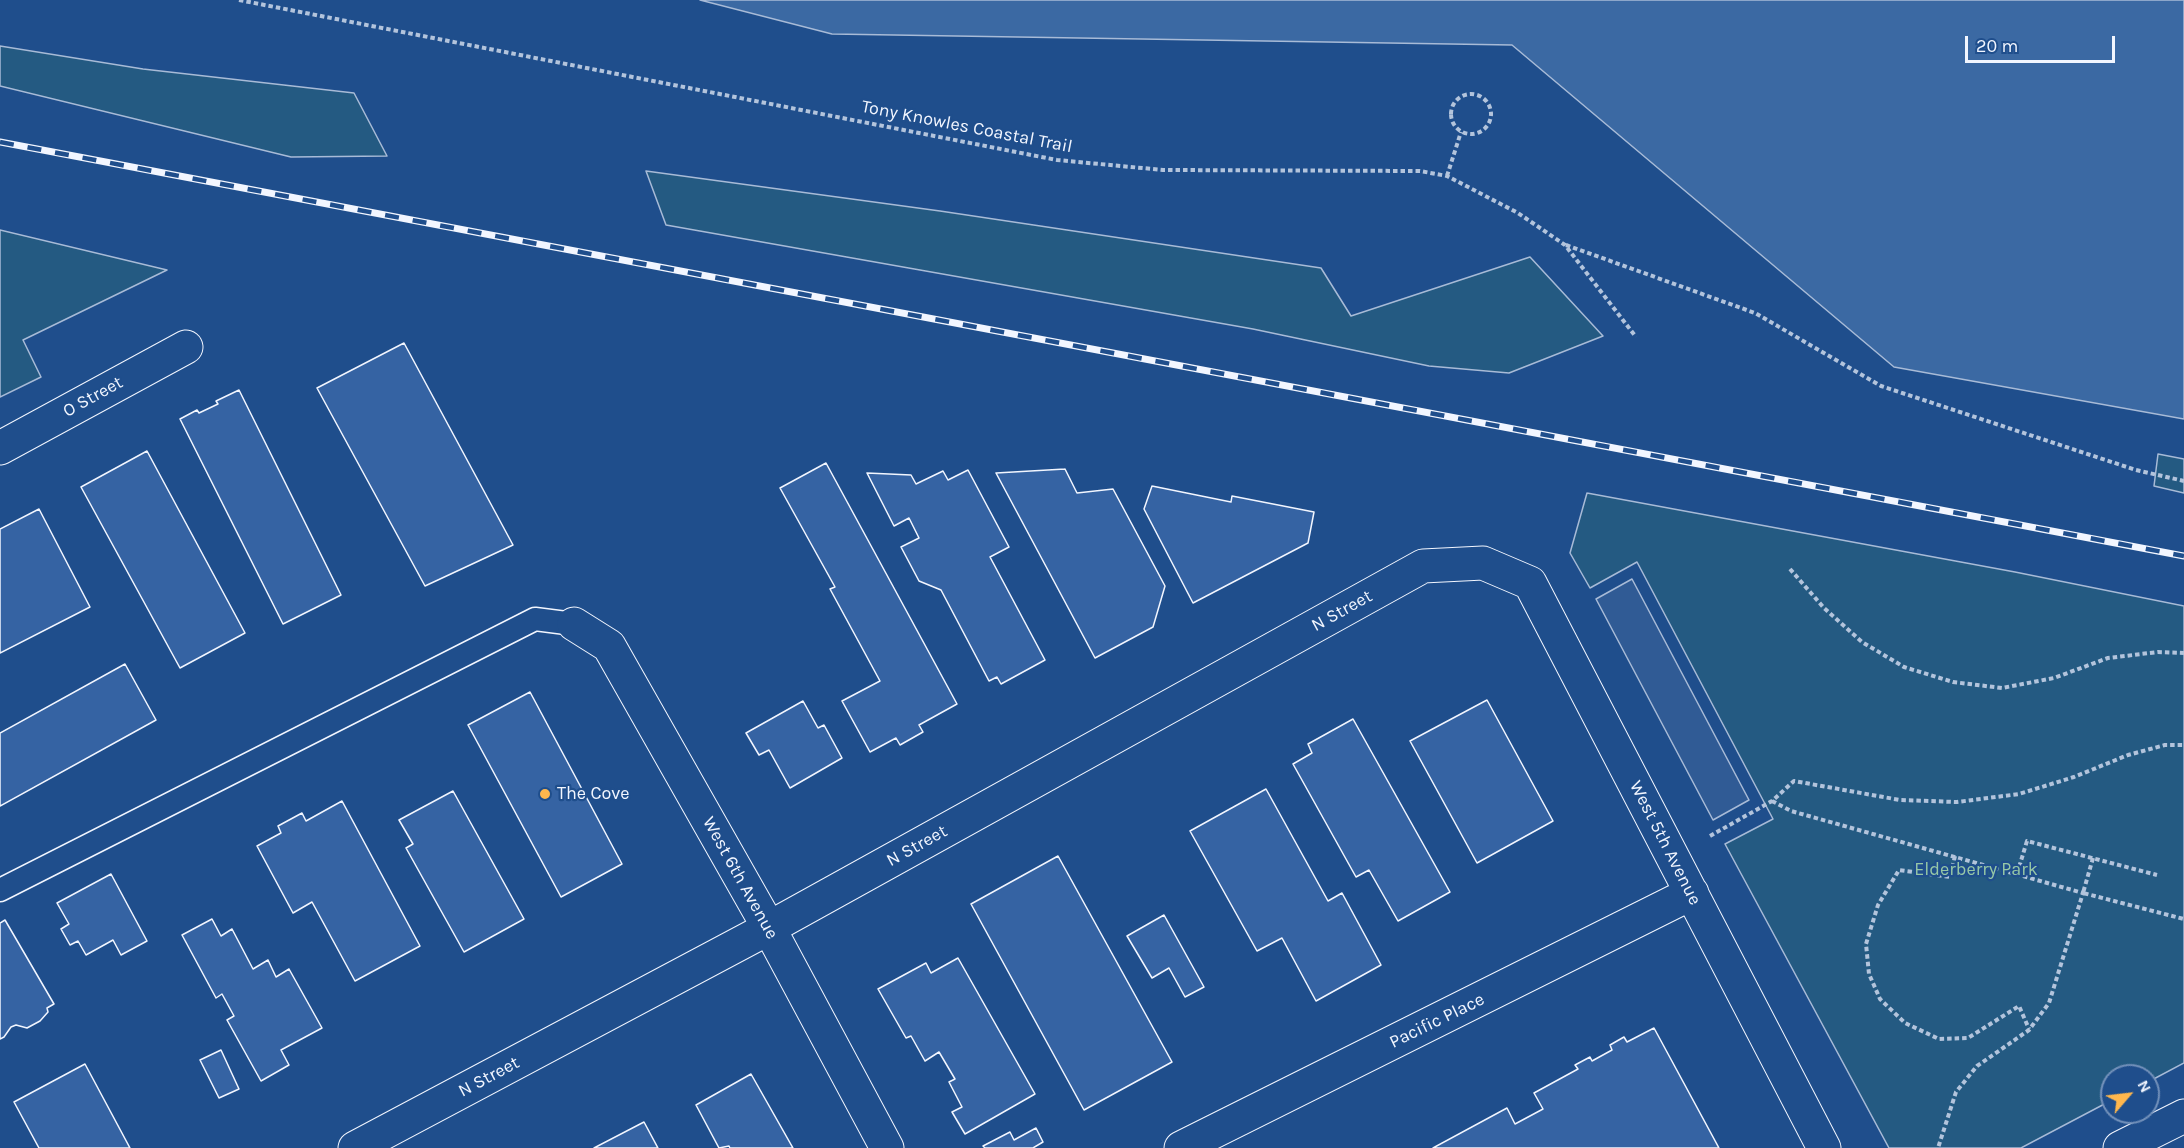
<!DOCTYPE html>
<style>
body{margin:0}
#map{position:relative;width:2184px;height:1148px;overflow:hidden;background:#1f4e8c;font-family:Karla,sans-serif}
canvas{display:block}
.north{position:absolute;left:2100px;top:1064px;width:60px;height:60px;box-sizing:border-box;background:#1f4e8c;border:2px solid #7391ba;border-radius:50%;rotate:62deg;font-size:16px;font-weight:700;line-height:24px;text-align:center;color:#f2f6ff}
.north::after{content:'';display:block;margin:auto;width:21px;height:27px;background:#ffb74d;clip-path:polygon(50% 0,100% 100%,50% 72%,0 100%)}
.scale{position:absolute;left:1965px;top:36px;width:150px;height:27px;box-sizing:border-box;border:3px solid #f2f6ff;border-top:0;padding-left:8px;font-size:18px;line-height:21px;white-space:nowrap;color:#f2f6ff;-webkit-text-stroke:4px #1f4e8c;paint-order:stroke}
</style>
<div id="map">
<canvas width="2184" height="1148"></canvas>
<div class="north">N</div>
<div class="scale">20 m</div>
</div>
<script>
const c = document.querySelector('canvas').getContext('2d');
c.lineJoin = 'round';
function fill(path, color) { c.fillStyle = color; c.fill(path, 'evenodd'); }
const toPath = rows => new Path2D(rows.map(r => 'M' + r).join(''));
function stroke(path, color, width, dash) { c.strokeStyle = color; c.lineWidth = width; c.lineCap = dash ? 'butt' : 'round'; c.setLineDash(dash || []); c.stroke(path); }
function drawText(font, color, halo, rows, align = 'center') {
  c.font = font + ' Karla,sans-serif'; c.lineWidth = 4.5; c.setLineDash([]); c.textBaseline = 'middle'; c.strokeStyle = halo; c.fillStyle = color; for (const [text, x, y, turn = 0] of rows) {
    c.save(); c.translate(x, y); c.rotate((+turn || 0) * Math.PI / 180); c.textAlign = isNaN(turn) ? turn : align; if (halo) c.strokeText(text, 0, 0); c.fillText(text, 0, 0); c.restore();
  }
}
const green = toPath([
 [0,46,143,69,354,93,387,156,291,157,0,86,0,46],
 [646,171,940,211,1321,268,1351,316,1530,257,1603,336,1509,373,1429,366,1253,329,666,225,646,171],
 [0,230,167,270,23,340,41,377,0,397,0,230],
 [2158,454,2184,459,2184,493,2154,486,2158,454],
 [1587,493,2015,572,2184,606,2184,1063,2148,1082,2148,1076,2112,1076,2112,1100,2021,1148,1889,1148,1725,844,1773,819,1637,562,1590,588,1570,553,1587,493]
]);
fill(green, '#245a82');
stroke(green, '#a8bbd7', 1.5);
const parking = toPath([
 [1632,579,1749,800,1713,820,1596,599,1632,579]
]);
fill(parking, '#305b95');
stroke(parking, '#a8bbd7', 1.5);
const water = toPath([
 [700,0,2184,0,2184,419,1894,367,1512,45,832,34,700,0]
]);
fill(water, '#3b69a3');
stroke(water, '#a8bbd7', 1.5);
const building = toPath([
 [404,343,513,545,425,586,317,388,404,343],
 [239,390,341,595,283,624,180,419,197,410,199,413,218,404,216,401,239,390],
 [147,451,245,633,180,668,81,487,147,451],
 [826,463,957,704,919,725,923,732,900,745,896,738,870,752,842,701,880,681,830,589,835,587,780,488,826,463],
 [1065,469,1077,493,1113,489,1165,586,1153,627,1095,658,996,473,1065,469],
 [968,470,1009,547,990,557,1045,660,1001,684,997,677,989,681,941,590,919,581,901,547,919,538,909,518,894,526,867,473,911,475,916,484,943,471,948,480,968,470],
 [1152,486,1231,502,1232,496,1314,512,1308,543,1193,603,1144,509,1152,486],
 [39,509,90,607,0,653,0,529,39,509],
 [125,664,156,720,0,806,0,733,125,664],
 [530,692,622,864,561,897,468,725,530,692],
 [1487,700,1553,821,1477,863,1410,741,1487,700],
 [803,701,818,728,824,725,842,758,790,788,769,750,759,755,746,733,803,701],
 [1353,719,1450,892,1398,921,1369,870,1356,877,1293,764,1312,753,1308,744,1353,719],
 [1266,789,1328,901,1342,893,1381,965,1316,1001,1282,938,1257,951,1190,831,1266,789],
 [453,791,524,919,464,952,406,848,413,844,399,820,453,791],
 [342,801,420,946,355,981,312,902,293,913,257,846,281,833,278,826,302,813,306,821,342,801],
 [1058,856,1172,1062,1084,1110,971,904,1058,856],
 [111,874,147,941,121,955,113,940,86,955,78,941,70,945,61,929,69,924,57,903,111,874],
 [1164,915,1204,987,1185,997,1169,968,1152,978,1127,936,1164,915],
 [212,919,221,936,232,929,253,969,268,960,276,977,289,969,322,1028,281,1050,289,1065,261,1081,227,1020,234,1016,222,994,216,998,182,935,212,919],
 [5,920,54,1004,47,1008,48,1012,40,1021,27,1028,16,1025,11,1027,4,1037,0,1039,0,923,5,920],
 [958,958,1035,1094,965,1134,952,1112,962,1107,949,1082,955,1079,939,1052,925,1061,911,1036,906,1038,878,989,926,963,931,973,958,958],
 [1654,1028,1719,1148,1433,1148,1507,1108,1515,1124,1543,1109,1534,1093,1578,1069,1575,1065,1590,1057,1592,1061,1612,1050,1610,1045,1624,1037,1627,1042,1654,1028],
 [221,1050,239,1089,219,1098,200,1060,221,1050],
 [85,1064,130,1148,39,1148,14,1102,85,1064],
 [751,1074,793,1148,730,1148,729,1146,719,1148,696,1105,751,1074],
 [644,1122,658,1148,594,1148,644,1122],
 [1036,1128,1043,1142,1033,1148,985,1148,983,1146,1010,1132,1014,1140,1036,1128]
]);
fill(building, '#3563a3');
stroke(building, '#f2f6ff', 1.5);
const lane = toPath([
 [0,890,535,619,574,624]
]);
const street = toPath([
 [0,448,186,347],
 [574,624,609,646,769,928,887,1148],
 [355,1148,769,928,1423,566,1483,563,1530,583,1824,1148],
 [1181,1148,1692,893],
 [2120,1148,2184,1116]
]);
stroke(lane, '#f2f6ff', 25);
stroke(street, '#f2f6ff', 35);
stroke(toPath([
 [239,0,1057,160,1163,170,1420,171,1447,176,1518,213,1565,245,1636,337],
 '1451 114a20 20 0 1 1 40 0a20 20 0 1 1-40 0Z',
 [1447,176,1461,132],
 [1566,245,1755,313,1881,386,2136,470,2184,481],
 [1790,569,1824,608,1862,642,1904,667,1953,682,2002,688,2054,678,2108,658,2158,652,2184,653],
 [1772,801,1791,811,2083,893,2049,1003,2029,1030,1977,1066,1956,1092,1938,1148],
 [1710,836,1772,801,1794,781,1900,800,1957,802,2019,794,2074,777,2128,755,2165,745,2184,745],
 [1955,856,1950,877,1899,870,1878,905,1866,944,1869,974,1880,999,1905,1023,1939,1039,1968,1038,2019,1006,2029,1029],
 [2093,858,2083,893,2184,919],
 [2017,874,2027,841,2157,875]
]), '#b3c4dc', 4, [4.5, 3]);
stroke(lane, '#1f4e8c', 22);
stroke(street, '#1f4e8c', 33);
const rail = toPath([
 [0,142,2184,556]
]);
stroke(rail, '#f2f6ff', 7);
stroke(rail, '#1f4e8c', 4.5, [14]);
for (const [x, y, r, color] of [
 [545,794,6,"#ffb74d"]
]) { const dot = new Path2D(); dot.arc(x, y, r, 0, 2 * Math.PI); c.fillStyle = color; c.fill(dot); stroke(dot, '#1f4e8c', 2); }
drawText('18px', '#f2f6ff', '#1f4e8c', [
 ["Tony Knowles Coastal Trail",967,127,11],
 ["O Street",93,397,-29],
 ["N Street",1342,611,-29],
 ["West 5th Avenue",1665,843,63],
 ["N Street",917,846,-29],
 ["West 6th Avenue",740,878,61],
 ["Pacific Place",1437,1021,-26],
 ["N Street",489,1077,-28]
]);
drawText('18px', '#f2f6ff', '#1f4e8c', [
 ["The Cove",557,794]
], 'left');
drawText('18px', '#97c8a6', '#1f4e8c', [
 ["Elderberry Park",1976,870]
]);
</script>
